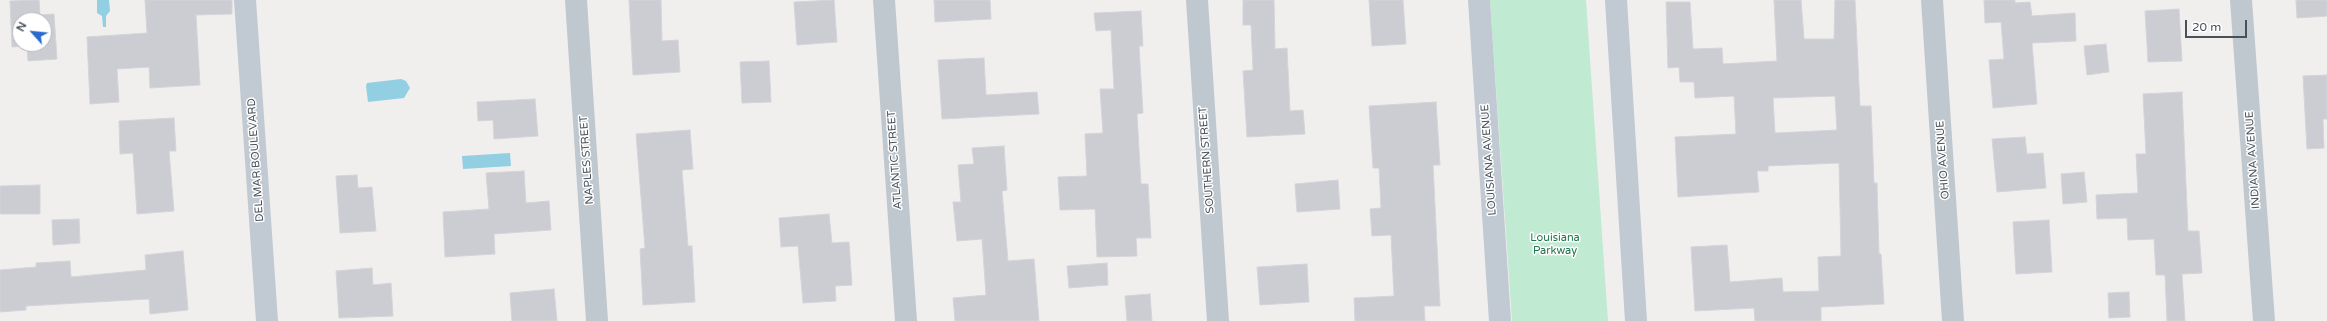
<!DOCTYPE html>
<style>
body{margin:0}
#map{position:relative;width:2327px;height:321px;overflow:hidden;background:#f1efee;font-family:"Varela Round",sans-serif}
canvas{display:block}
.north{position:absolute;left:12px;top:12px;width:40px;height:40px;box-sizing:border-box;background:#fff;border:1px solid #b6b9bd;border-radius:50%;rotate:297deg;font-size:11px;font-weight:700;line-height:16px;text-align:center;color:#48515a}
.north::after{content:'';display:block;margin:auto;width:14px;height:18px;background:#2a6bcf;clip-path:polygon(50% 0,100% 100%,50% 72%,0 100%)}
.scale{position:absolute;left:2185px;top:20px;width:62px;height:18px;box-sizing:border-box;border:2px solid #48515a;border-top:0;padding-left:5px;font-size:12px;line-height:14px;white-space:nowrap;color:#48515a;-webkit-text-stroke:3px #fff;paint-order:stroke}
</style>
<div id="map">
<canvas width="2327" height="321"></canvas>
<div class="north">N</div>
<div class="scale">20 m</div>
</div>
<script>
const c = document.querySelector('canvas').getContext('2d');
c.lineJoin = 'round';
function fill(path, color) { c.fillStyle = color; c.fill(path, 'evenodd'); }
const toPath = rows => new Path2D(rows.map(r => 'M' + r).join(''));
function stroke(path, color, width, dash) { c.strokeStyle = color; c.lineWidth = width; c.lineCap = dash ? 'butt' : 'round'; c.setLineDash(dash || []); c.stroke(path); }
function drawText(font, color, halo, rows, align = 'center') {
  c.font = font + ' "Varela Round",sans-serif'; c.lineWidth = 3; c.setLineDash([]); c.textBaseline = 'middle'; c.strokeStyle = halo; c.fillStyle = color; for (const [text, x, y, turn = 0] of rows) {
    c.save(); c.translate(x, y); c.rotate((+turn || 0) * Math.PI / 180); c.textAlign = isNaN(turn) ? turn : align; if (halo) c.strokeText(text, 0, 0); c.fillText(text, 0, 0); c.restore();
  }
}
fill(toPath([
 [1490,0,1586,0,1608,321,1512,321]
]), '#c1ead3');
fill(toPath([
 [97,0,109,0,110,11,106,16,106,27,103,27,102,16,97,13],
 [401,79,406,81,410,88,404,98,368,102,366,86,367,83],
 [510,153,511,166,463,169,462,156]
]), '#92cfe3');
const building = toPath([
 [39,0,40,15,54,14,57,59,28,61,27,46,12,47,10,1,39,0],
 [20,20,44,20,44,44,20,44,20,20],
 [145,0,232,0,232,14,196,15,200,85,150,88,149,67,117,69,119,102,90,104,87,37,147,33,145,0],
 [629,0,661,0,662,41,678,40,680,72,633,75,629,0],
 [834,0,837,42,797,45,794,2,834,0],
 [934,0,990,0,991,19,935,22,934,0],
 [1243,0,1274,0,1275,49,1287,48,1290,111,1303,110,1305,134,1247,137,1243,71,1253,70,1251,25,1243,25,1243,0],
 [1369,0,1403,0,1406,44,1372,46,1369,0],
 [1774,0,1801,0,1804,39,1834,39,1835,0,1855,0,1860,106,1871,106,1874,183,1877,183,1879,254,1881,254,1884,304,1821,307,1821,321,1755,321,1754,308,1695,311,1691,247,1727,245,1730,282,1782,278,1783,292,1819,291,1818,257,1841,256,1839,163,1768,166,1768,171,1757,171,1759,192,1678,197,1675,137,1736,134,1734,96,1695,98,1694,82,1680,82,1679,67,1668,68,1666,2,1690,2,1693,49,1722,48,1723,64,1777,61,1774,0],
 [1835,96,1837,130,1775,133,1773,98,1835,96],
 [1984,0,2015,0,2015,3,2030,2,2032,16,2075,13,2076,41,2032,43,2037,104,1993,108,1989,60,2004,59,2001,22,1985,23,1984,0],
 [2296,0,2327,0,2327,16,2297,18,2296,0],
 [2179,9,2182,61,2148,62,2145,11,2179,9],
 [1141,11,1143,46,1139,46,1143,113,1137,114,1141,184,1148,184,1151,238,1136,238,1137,256,1097,257,1095,209,1060,210,1058,177,1087,176,1085,134,1103,133,1100,89,1114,89,1111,30,1096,31,1094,13,1141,11],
 [2106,44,2109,72,2087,75,2084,46,2106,44],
 [984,58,986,95,1037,92,1039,114,942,119,938,60,984,58],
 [769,61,771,102,742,103,740,62,769,61],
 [2327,75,2327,119,2323,119,2324,148,2307,149,2303,76,2327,75],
 [2182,92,2188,231,2199,231,2202,273,2182,274,2185,321,2167,321,2165,275,2156,275,2154,239,2128,240,2127,218,2097,219,2096,195,2138,193,2136,154,2146,154,2143,94,2182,92],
 [535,99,538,136,494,139,493,120,478,121,477,102,535,99],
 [1436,102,1440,165,1433,165,1440,306,1424,306,1425,321,1355,321,1354,298,1394,296,1391,235,1372,236,1370,209,1381,208,1379,168,1373,168,1369,106,1436,102],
 [174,118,176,151,169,151,174,211,137,214,133,153,120,154,119,121,174,118],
 [690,130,693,169,682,170,688,246,692,246,695,302,643,305,640,249,645,248,636,134,690,130],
 [2025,137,2027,154,2043,153,2046,188,1997,192,1992,139,2025,137],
 [1004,146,1007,190,1002,191,1008,261,1034,259,1039,321,955,321,953,298,986,295,982,239,957,241,953,202,961,202,958,165,974,164,972,148,1004,146],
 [524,171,526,203,549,201,551,230,494,234,495,254,445,257,443,212,489,209,486,173,524,171],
 [2084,172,2087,202,2063,204,2061,174,2084,172],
 [357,175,358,188,372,187,376,231,340,233,336,176,357,175],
 [1338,180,1340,209,1297,212,1295,184,1338,180],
 [40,185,40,214,0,214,0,186,40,185],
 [829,214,832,243,849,242,852,285,835,286,836,301,803,303,798,246,781,247,779,218,829,214],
 [79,219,80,243,53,245,52,220,79,219],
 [2049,220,2052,272,2016,274,2013,222,2049,220],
 [183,251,188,310,150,314,149,299,26,306,26,310,0,312,0,270,36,267,36,263,70,261,71,277,146,270,145,255,183,251],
 [1107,263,1108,285,1069,288,1067,266,1107,263],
 [1307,264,1309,302,1260,305,1257,267,1307,264],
 [372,268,373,285,391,283,393,316,339,318,336,271,372,268],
 [554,289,557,321,512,321,510,293,554,289],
 [2129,292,2130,317,2109,318,2108,293,2129,292],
 [1150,294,1152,321,1127,321,1125,296,1150,294]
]);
fill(building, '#cccdd3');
stroke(building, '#d3d4d9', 1);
stroke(toPath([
 [576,0,597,321],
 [884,0,906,321],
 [1197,0,1218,321],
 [1932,0,1953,321],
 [2241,0,2264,321]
]), '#c0c8cf', 22);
stroke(toPath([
 [245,0,267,321],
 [1479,0,1500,321],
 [1616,0,1636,321]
]), '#c1c9d3', 22);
drawText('11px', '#48515a', '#fff', [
 ["DEL MAR BOULEVARD",256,160,-94],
 ["NAPLES STREET",587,160,-94],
 ["ATLANTIC STREET",895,160,-94],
 ["SOUTHERN STREET",1207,160,-94],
 ["LOUISIANA AVENUE",1489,160,-94],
 ["OHIO AVENUE",1943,160,-94],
 ["INDIANA AVENUE",2253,160,-94]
]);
drawText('11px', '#20744e', '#fff', [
 ["Louisiana",1555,238],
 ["Parkway",1555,251]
]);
</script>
